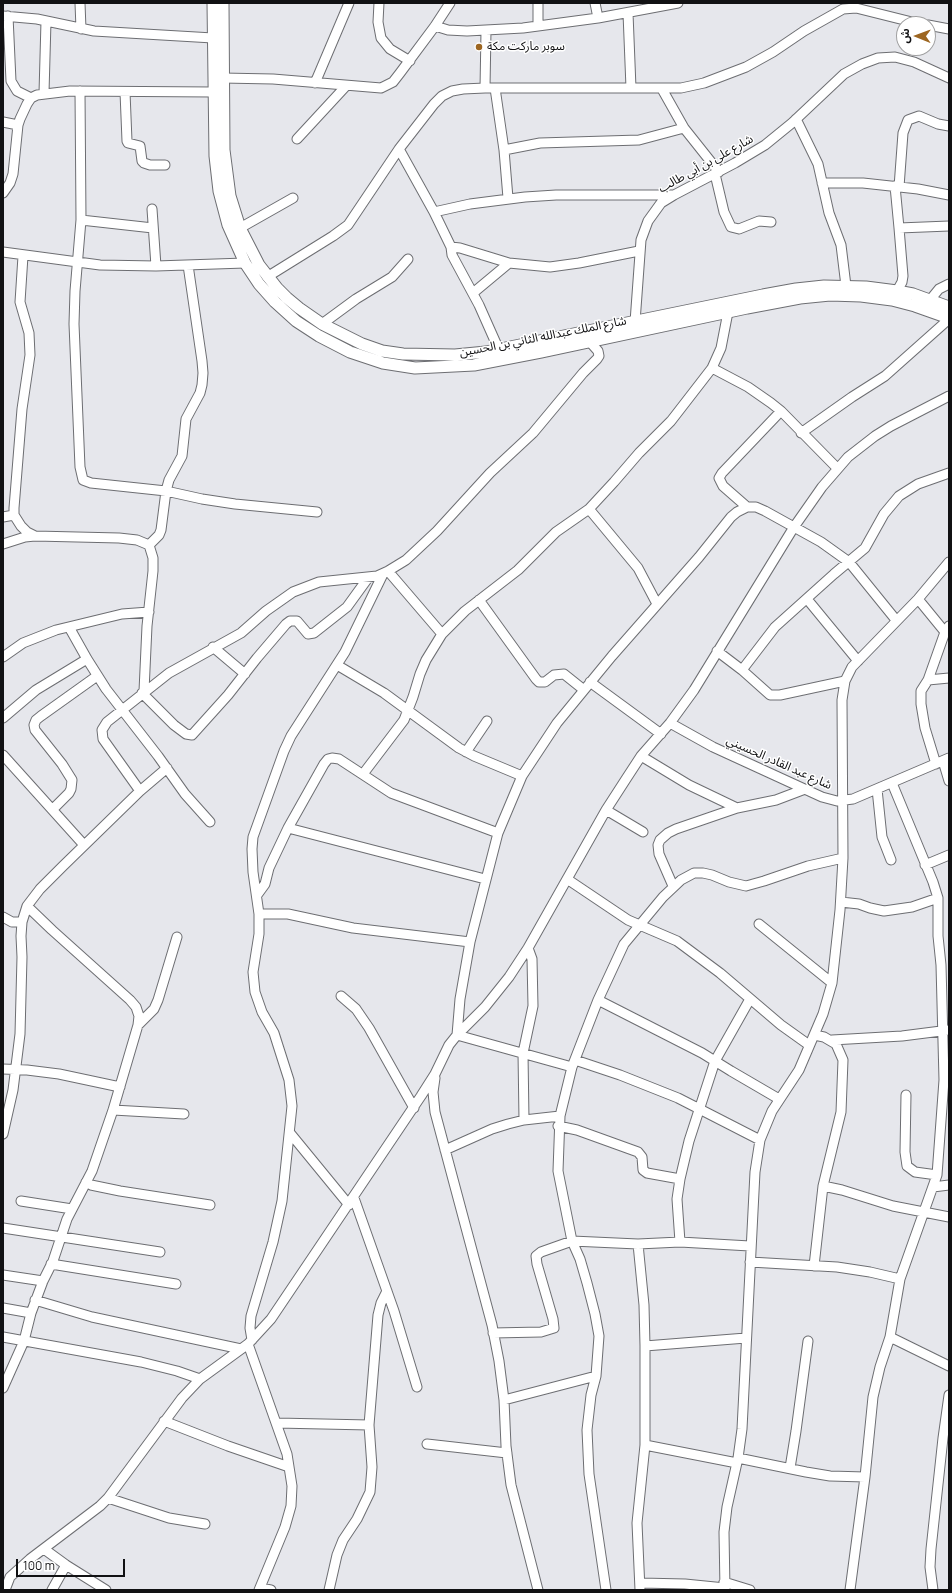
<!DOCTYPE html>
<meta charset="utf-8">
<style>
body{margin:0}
#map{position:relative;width:952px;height:1593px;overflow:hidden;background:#e6e7ec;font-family:Manrope,"Noto Sans Arabic",sans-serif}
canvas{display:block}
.frame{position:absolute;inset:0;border:4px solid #111113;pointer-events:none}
.north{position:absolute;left:896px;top:16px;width:40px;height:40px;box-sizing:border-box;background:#fff;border:1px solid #a0a0a1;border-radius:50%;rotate:271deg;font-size:11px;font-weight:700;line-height:16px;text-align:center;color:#111113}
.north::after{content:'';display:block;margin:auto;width:14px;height:18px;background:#9d6621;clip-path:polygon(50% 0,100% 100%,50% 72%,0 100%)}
.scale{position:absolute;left:16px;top:1559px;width:109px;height:18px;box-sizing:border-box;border:2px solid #111113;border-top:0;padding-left:5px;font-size:12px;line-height:14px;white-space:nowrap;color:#111113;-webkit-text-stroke:3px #fff;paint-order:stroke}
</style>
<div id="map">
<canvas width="952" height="1593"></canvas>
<div class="frame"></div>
<div class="north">ش</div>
<div class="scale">100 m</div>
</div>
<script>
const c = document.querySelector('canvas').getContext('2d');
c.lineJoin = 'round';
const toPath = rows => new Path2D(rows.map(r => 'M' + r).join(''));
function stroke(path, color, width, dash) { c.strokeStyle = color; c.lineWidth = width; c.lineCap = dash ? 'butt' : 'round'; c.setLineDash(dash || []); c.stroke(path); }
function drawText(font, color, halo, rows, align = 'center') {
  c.font = font + ' Manrope,"Noto Sans Arabic",sans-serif'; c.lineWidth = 3; c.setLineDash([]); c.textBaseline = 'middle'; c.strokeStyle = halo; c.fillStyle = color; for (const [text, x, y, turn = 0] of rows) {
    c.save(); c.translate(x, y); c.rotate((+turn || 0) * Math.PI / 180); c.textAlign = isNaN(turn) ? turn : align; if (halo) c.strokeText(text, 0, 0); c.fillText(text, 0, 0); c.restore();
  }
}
const minor = toPath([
 [80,3,81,29],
 [379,3,378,22,381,38,390,49,410,61],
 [538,3,538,26],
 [595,3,598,18],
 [628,13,631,88],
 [3,16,37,19,94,31,213,38],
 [8,16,11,81,17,91,31,98],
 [928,25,949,29],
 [435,26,448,30,467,31,523,28,598,18,678,3],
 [222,78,273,79,381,88,393,82,400,73,435,26,450,3],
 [315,83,349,3],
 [485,88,486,31],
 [495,88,504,150,508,198],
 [662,89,684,128],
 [80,91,81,220,75,291,74,324,80,467,83,480,91,483,166,491,202,499,235,504,317,512],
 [125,92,127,141,128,143,140,146,142,161,144,163,150,165,165,165],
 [44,93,46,21],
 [796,119,818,164,829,213,841,245,846,286],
 [3,122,18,125],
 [297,139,346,86],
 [399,149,434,212,451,247,452,255,479,305,499,350],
 [504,150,540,143,639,140,684,128,719,172],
 [715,174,724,212,731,227,739,229,759,221,771,222],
 [822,183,863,183,918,189,949,195],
 [895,186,899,228],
 [899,187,903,133,908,120,919,116,938,124,949,126],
 [3,193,10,183,13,174,18,125,20,119,27,104,31,98,37,95,70,91,213,92],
 [152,209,156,266],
 [434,212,470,204,525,197,556,195,673,195],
 [81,220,153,228],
 [240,228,293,198],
 [451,247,460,248,509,263,550,267,579,263,639,251],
 [3,252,100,265,156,266,245,263],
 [23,256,20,302,29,333,30,355,22,409,14,508,14,515,21,526,27,532,35,536],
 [267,277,333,236,348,225,399,149,434,104,442,96,452,91,463,89,485,88,681,88,704,83,746,67,773,52,804,31,843,9,856,8,920,24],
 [897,291,902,282,903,276,899,228,949,226],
 [473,293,509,263],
 [930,300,939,289,949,284],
 [635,322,641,240,648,221,661,203,674,195,735,163,765,145,792,123,844,74,862,64,878,58,895,57,914,62,949,78],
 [322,324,356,299,392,277,408,259],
 [712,368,748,387,771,403,781,411,837,468],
 [801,433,852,397,885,376,949,319],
 [747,507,723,486,719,478,722,473,781,411],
 [589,509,638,568,657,604],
 [3,517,14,515],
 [3,544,25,537,35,536,119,538,137,540,149,545,153,558,153,571,147,626,144,691],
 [149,545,159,535,161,530,166,491,169,480,182,456,186,419,200,393,202,385,203,373,202,361,188,265],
 [388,571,442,634],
 [807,599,858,661],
 [918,599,945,632],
 [479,600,536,679,539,682,545,682,554,675,564,674,584,690],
 [69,627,87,659,106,689,158,756,185,794,210,822],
 [213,647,245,674],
 [717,651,742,670,770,695,780,695,845,681],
 [3,657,23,643,56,630,122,614,149,612],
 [337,665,384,693,459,748,474,756,522,776],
 [742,670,775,627,834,574,865,548,884,514,899,496,918,484,949,473],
 [928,680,949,678],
 [590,682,661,734],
 [142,693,174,725,186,734,192,735,228,695,257,658,286,624,290,621,297,621,308,634,314,633,347,607,368,578],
 [3,718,36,690,87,659],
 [670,723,713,747,822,797,837,801,853,799,949,758],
 [466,752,487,721],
 [3,755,84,845],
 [641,756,689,785,737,808,776,800,805,789],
 [943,761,949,781],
 [936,764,925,728,921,704,921,691,928,680,945,632,949,626],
 [363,774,404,720,413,697,420,674,426,660,442,634,465,611,518,570,556,532,589,509,614,482,639,453,671,421,712,368,721,348,728,312],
 [877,789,882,837,891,860],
 [140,791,103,739,102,730,107,722,169,673,241,633,266,611,293,592,319,582,377,576,388,571,406,560,437,531,490,473,533,433,583,373,597,359,599,356,598,351,590,342],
 [53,809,69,793,71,789,72,780,62,764,35,730,34,725,36,720,41,716,97,676],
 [606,810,643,832],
 [288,828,485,879],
 [925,865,949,855],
 [567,879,628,920,677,941,720,973,781,1025,809,1045],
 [673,886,659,854,658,845,660,840,668,833,676,829,737,808],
 [257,895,265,884,269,868,288,828,324,764,328,759,332,758,339,759,391,793,498,833],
 [841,902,859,904,870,908,884,911,912,907,938,898],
 [259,914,288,914,353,928,470,942],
 [3,917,12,922,22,922],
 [759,924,832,983],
 [341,996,356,1009,369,1028,414,1108],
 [598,1000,702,1053,731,1071,779,1099],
 [138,1025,154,1009,158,1000,177,937],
 [814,1035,824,1037,836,1044,843,1060,841,1112,823,1186,814,1266],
 [832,1040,902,1036,949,1030],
 [575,1060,620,1075,678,1098,760,1140],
 [572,1067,457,1035,460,999,470,942,498,833,522,776,557,723,612,656,699,557,731,517,737,512,747,507,756,507,765,511,821,542,849,562,896,620],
 [3,1069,27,1070,59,1074,120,1087],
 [435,1078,433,1092,435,1112,492,1325,499,1361,504,1400,506,1446,511,1485,538,1590],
 [906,1095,905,1152,907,1166,915,1172,937,1175],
 [113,1110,184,1114],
 [524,1120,523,1053,533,1006,532,959,528,948],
 [558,1126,577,1130,638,1152,642,1157,643,1170,647,1173,680,1179],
 [290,1133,349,1205],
 [3,1134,13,1090,20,1034,22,957,21,936,22,922,27,906,40,889,63,866,140,791,167,768],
 [445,1150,492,1129,508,1124,524,1120,560,1116],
 [86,1182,91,1185,120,1191,210,1205],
 [823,1186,842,1190,893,1206,949,1217],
 [933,1187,949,1185],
 [354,1198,394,1311,417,1387],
 [21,1201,72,1209],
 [3,1228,160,1252],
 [680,1242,677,1199,680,1179,689,1141,715,1061,750,999],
 [638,1244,644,1305,645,1346,645,1445,637,1523,640,1590],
 [750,1262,837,1267,870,1272,900,1279],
 [51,1264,176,1284],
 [3,1275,43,1281],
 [35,1300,92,1317,241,1349],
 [3,1308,31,1313],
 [493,1333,541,1332,554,1328,553,1319,537,1264,536,1256,541,1252,572,1241,638,1244,680,1242,750,1246],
 [3,1337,141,1362,177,1371,200,1379],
 [890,1337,949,1366],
 [252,1340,250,1328,251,1316,273,1242,282,1201,292,1106,289,1080,274,1033,262,1012,255,992,253,972,259,934,259,914,253,872,252,849,253,837,284,751,291,736,345,652,383,574],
 [248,1344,287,1454,292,1486,291,1506,285,1527,259,1590],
 [645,1346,746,1338],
 [3,1388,24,1341,31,1313,43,1281,53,1261,67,1219,92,1171,113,1110,138,1025,139,1016,136,1007,130,1000,52,930,27,906],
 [504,1400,596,1376],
 [164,1421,228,1446,289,1467],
 [277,1423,369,1425],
 [427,1444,507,1453],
 [645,1445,737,1463],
 [738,1458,806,1472,830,1476,865,1477],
 [790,1468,796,1431,808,1341],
 [108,1498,169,1518,205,1524],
 [44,1549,66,1565,106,1590],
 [724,1582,750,1590],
 [641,1583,685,1584,725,1588],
 [260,1588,271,1590],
 [5,1590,10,1577,30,1559,100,1506,108,1498,182,1398,200,1379,248,1344,271,1319,421,1096,435,1074,449,1045,457,1035,485,1007,509,977,528,948,606,810,626,779,641,756,670,723,694,690,794,527,822,487,848,457,875,436,891,426,949,396],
 [52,1590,66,1565],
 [329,1590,337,1555,343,1540,357,1519,370,1492,372,1467,369,1425,378,1315,381,1303,387,1291],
 [606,1590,589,1474,587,1430,591,1395,596,1376,599,1336,595,1314,587,1283,580,1259,572,1241,558,1171,560,1116,572,1067,598,1000,624,944,663,897,681,880,694,873,703,873,712,875,729,882,746,886,764,881,808,866,843,858],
 [725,1590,724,1532,727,1507,738,1458,742,1429,755,1172,760,1140,772,1111,799,1070,823,1014,832,983,840,910,843,858,842,700,845,681,852,667,918,599,949,562],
 [850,1590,865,1477,873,1397,880,1367,890,1337,900,1279,937,1175,944,1080,941,965,938,936,938,898,933,882,892,783],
 [933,1590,930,1567,931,1549,943,1438,949,1395]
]);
const major = toPath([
 [213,3,215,156,219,191,228,225,245,263,259,284,275,302,296,321,319,336,350,352,383,363,415,368,474,365,541,352,747,308,800,298,830,295,861,296,892,300,915,306,949,318],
 [223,3,224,150,230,196,240,228,259,265,277,288,287,298,299,308,322,324,362,344,382,351,403,354,455,355,486,352,763,295,796,289,824,286,866,287,897,291,913,294,949,307]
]);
stroke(minor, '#6d6e72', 11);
stroke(major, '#6d6e72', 13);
stroke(minor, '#fff', 9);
stroke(major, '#fff', 11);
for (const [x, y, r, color] of [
 [479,47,4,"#9d6621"]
]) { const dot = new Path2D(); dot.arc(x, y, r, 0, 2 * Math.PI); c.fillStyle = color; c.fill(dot); stroke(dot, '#fff', 1.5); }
drawText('12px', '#111113', '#fff', [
 ["سوبر ماركت مكة",487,47]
], 'left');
drawText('12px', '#111113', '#fff', [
 ["شارع علي بن أبي طالب",706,164,-29],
 ["شارع الملك عبدالله الثاني بن الحسين",543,337,-11],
 ["شارع عبد القادر الحسيني",779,763,24]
]);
</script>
